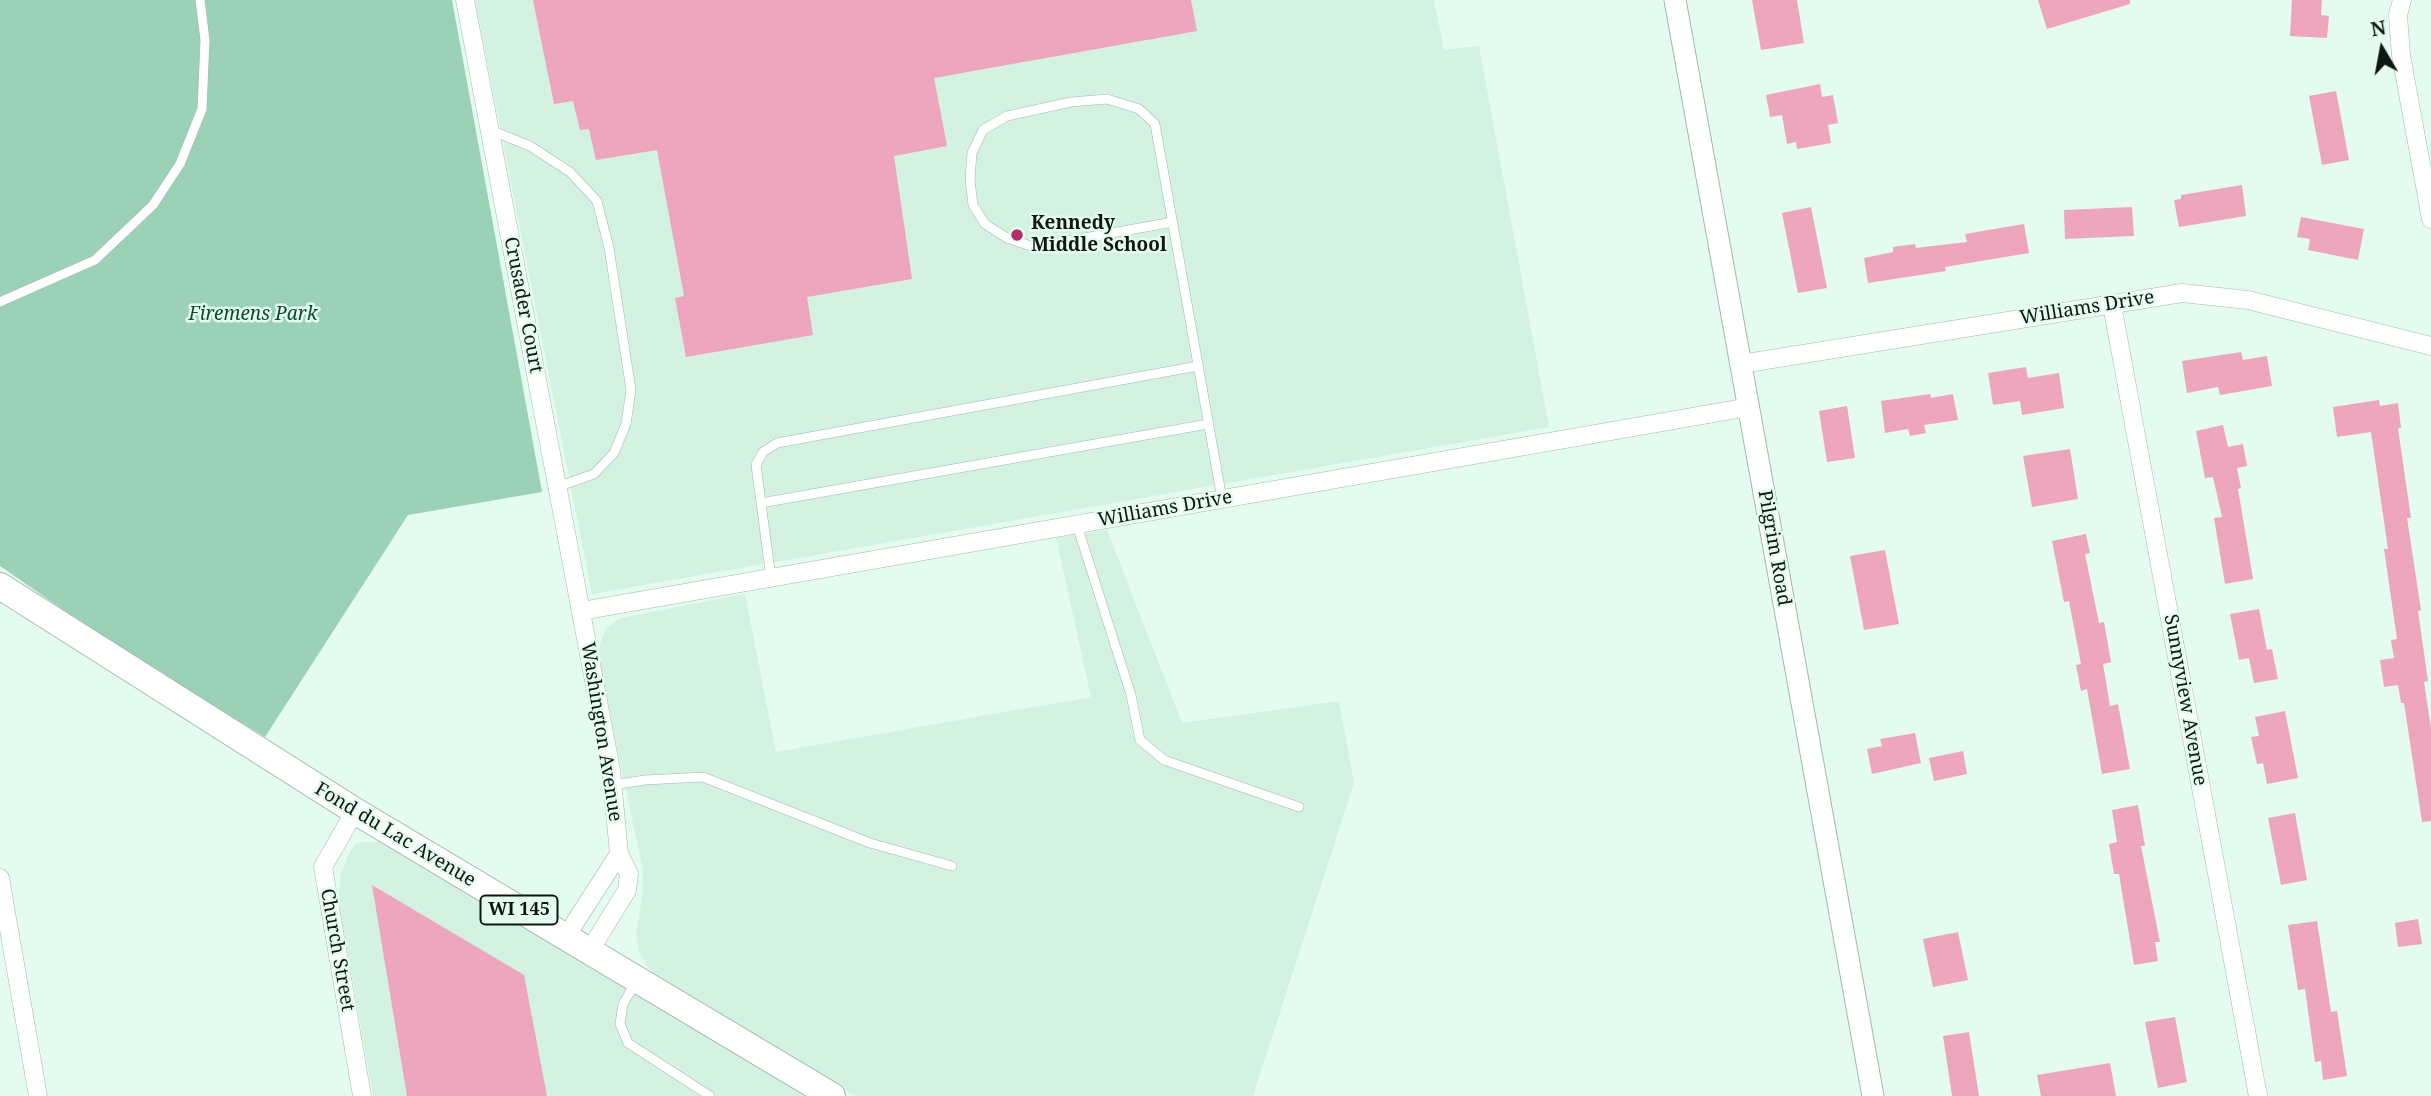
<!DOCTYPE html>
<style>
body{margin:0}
#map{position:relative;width:2431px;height:1096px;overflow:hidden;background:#e4fcef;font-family:"Noto Serif",serif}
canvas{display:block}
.north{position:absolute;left:2347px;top:14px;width:70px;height:70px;-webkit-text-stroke:5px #e4fcef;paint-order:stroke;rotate:350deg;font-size:19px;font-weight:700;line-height:28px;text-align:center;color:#0f1713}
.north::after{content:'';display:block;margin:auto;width:24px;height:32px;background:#0f1713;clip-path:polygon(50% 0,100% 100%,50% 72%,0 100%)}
</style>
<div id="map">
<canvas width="2431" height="1096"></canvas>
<div class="north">N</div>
</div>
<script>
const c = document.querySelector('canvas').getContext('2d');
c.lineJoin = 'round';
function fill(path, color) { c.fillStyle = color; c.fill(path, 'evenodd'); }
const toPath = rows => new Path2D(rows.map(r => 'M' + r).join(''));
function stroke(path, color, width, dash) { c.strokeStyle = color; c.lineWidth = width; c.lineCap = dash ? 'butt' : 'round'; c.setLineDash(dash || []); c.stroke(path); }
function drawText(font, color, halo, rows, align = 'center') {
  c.font = font + ' "Noto Serif",serif'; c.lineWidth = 5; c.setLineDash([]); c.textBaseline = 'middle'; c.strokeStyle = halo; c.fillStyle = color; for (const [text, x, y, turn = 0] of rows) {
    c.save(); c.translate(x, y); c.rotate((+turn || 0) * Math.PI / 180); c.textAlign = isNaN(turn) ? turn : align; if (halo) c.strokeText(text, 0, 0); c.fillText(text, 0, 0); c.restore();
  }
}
fill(toPath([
 [475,0,1434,0,1444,50,1479,46,1549,427,592,594],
 [1107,530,1182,723,1339,701,1354,783,1253,1096,855,1096,675,991,651,972,639,952,636,934,642,898,643,871,600,667,599,647,605,630,620,618,745,594,776,752,1091,697,1056,538],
 [364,842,381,842,410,857,804,1096,373,1096,340,910,339,890,341,873,349,853,356,844]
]), '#d3f2e2');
fill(toPath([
 [0,0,452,0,542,492,408,515,265,737,101,636,0,566]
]), '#9bd2b7');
fill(toPath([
 [533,0,1191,0,1197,31,934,78,947,146,894,156,912,279,807,297,813,335,686,357,675,298,684,296,657,150,596,160,589,129,580,130,573,101,554,104],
 [1752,0,1797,0,1804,43,1761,50],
 [2038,0,2130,0,2130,4,2047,29],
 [2292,0,2322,0,2321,15,2329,16,2327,38,2290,36],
 [1820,84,1822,97,1833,95,1838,123,1828,125,1831,143,1797,149,1796,142,1787,144,1782,115,1770,117,1766,95],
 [2336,91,2349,160,2322,165,2309,96],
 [2242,185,2246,216,2179,227,2174,200,2181,199,2181,195],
 [1811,207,1827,288,1798,293,1782,213],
 [2132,207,2134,236,2065,239,2064,210],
 [2301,217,2364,229,2358,260,2308,250,2310,239,2297,237],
 [2024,224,2029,253,1945,267,1946,271,1868,283,1864,258,1893,252,1893,247,1915,244,1916,248,1967,242,1965,234],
 [2241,352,2243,360,2267,356,2272,386,2220,395,2218,387,2187,393,2182,361],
 [2026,367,2028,378,2059,373,2064,408,2022,415,2020,401,1993,405,1988,373],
 [1930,394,1931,398,1953,394,1958,420,1924,425,1926,433,1910,436,1908,429,1885,433,1881,401],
 [2379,400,2380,406,2398,403,2401,428,2398,428,2411,518,2407,518,2421,610,2418,611,2428,681,2424,682,2431,728,2431,821,2422,822,2404,703,2401,703,2398,685,2384,687,2380,660,2394,658,2391,640,2397,639,2384,549,2388,549,2371,432,2337,437,2333,407],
 [1847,406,1855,458,1827,462,1819,411],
 [2223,425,2228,447,2243,444,2247,466,2237,468,2241,488,2238,489,2253,579,2225,584,2214,518,2222,517,2213,477,2205,478,2196,431],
 [2070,449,2078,499,2032,507,2023,456],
 [2086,534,2090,553,2085,554,2099,623,2104,622,2111,662,2103,664,2110,706,2118,704,2130,769,2102,774,2087,689,2081,691,2076,665,2081,664,2069,601,2064,602,2052,541],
 [1885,550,1899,624,1864,630,1850,556],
 [2259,609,2267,650,2272,649,2278,679,2254,683,2249,658,2239,660,2230,614],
 [2285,711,2298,778,2267,784,2263,763,2257,764,2251,737,2259,736,2255,717],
 [1915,733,1921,763,1872,774,1867,749,1882,746,1880,739],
 [1963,751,1967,774,1934,781,1929,758],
 [2138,805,2145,846,2141,846,2160,942,2155,942,2158,961,2134,965,2119,874,2114,874,2109,844,2117,842,2112,810],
 [2295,813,2307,880,2281,885,2268,818],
 [372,885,524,975,547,1096,407,1096],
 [2418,919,2422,944,2398,947,2395,923],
 [2317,921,2331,1012,2337,1011,2347,1076,2323,1080,2321,1061,2315,1062,2305,989,2298,990,2288,925],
 [1958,932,1968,980,1933,987,1923,939],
 [2175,1017,2187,1082,2158,1088,2145,1022],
 [1969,1032,1979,1096,1952,1096,1943,1036],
 [2110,1063,2116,1096,2041,1096,2037,1075]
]), '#eea5be');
const service = toPath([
 [490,130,530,146,570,172,597,201,609,248,631,390,626,424,614,453,594,474,557,487],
 [1173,222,1034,247,1007,238,985,224,973,205,970,180,972,153,983,130,1007,116,1071,102,1107,99,1139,109,1155,124,1222,499],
 [0,302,95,260,153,205,180,164,202,109,205,40,200,0],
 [761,503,1208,424],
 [1077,525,1131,695,1140,740,1164,760,1299,807],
 [771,578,756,465,763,452,777,443,1198,366],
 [613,785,645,780,703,777,870,843,952,866],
 [636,982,623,1004,620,1024,628,1043,710,1096]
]);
const minor = toPath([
 [465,0,611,770,619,854,629,874,627,890,589,952],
 [2402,0,2398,15,2401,55,2431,219],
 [2112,305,2258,1096],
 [1741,364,2182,293,2248,300,2431,346],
 [581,611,1749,407],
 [355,811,323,867,362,1096],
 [0,878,38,1096],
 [565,938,619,854]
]);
const tertiary = toPath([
 [1675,0,1873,1096]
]);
const primary = toPath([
 [0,586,355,811,832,1096]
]);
stroke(service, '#a1b8ac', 10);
stroke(minor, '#a1b8ac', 19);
stroke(tertiary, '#a1b8ac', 23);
stroke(primary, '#a1b8ac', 28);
stroke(service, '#fff', 9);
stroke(minor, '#fff', 18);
stroke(tertiary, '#fff', 21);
stroke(primary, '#fff', 26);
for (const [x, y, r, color] of [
 [1017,235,7,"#b62d6d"]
]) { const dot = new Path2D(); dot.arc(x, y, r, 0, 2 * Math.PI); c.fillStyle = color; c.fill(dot); stroke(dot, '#e4fcef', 2.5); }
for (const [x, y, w] of [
 [519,910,77]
]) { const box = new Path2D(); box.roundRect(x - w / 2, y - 14.5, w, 29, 5); c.fillStyle = '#e4fcef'; c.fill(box); stroke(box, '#0f1713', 2); }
drawText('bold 18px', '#0f1713', null, [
 ["WI 145",519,910]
]);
drawText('bold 19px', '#0f1713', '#e4fcef', [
 ["Kennedy",1031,224],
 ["Middle School",1031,246]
], 'left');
drawText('19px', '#0f1713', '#e4fcef', [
 ["Crusader Court",523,305,79],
 ["Williams Drive",2087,308,-9],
 ["Williams Drive",1165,509,-10],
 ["Pilgrim Road",1774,548,80],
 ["Sunnyview Avenue",2185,700,80],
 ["Washington Avenue",601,732,81],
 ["Fond du Lac Avenue",395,835,31],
 ["Church Street",337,950,80]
]);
drawText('italic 19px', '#094932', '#e4fcef', [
 ["Firemens Park",253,315]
]);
</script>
